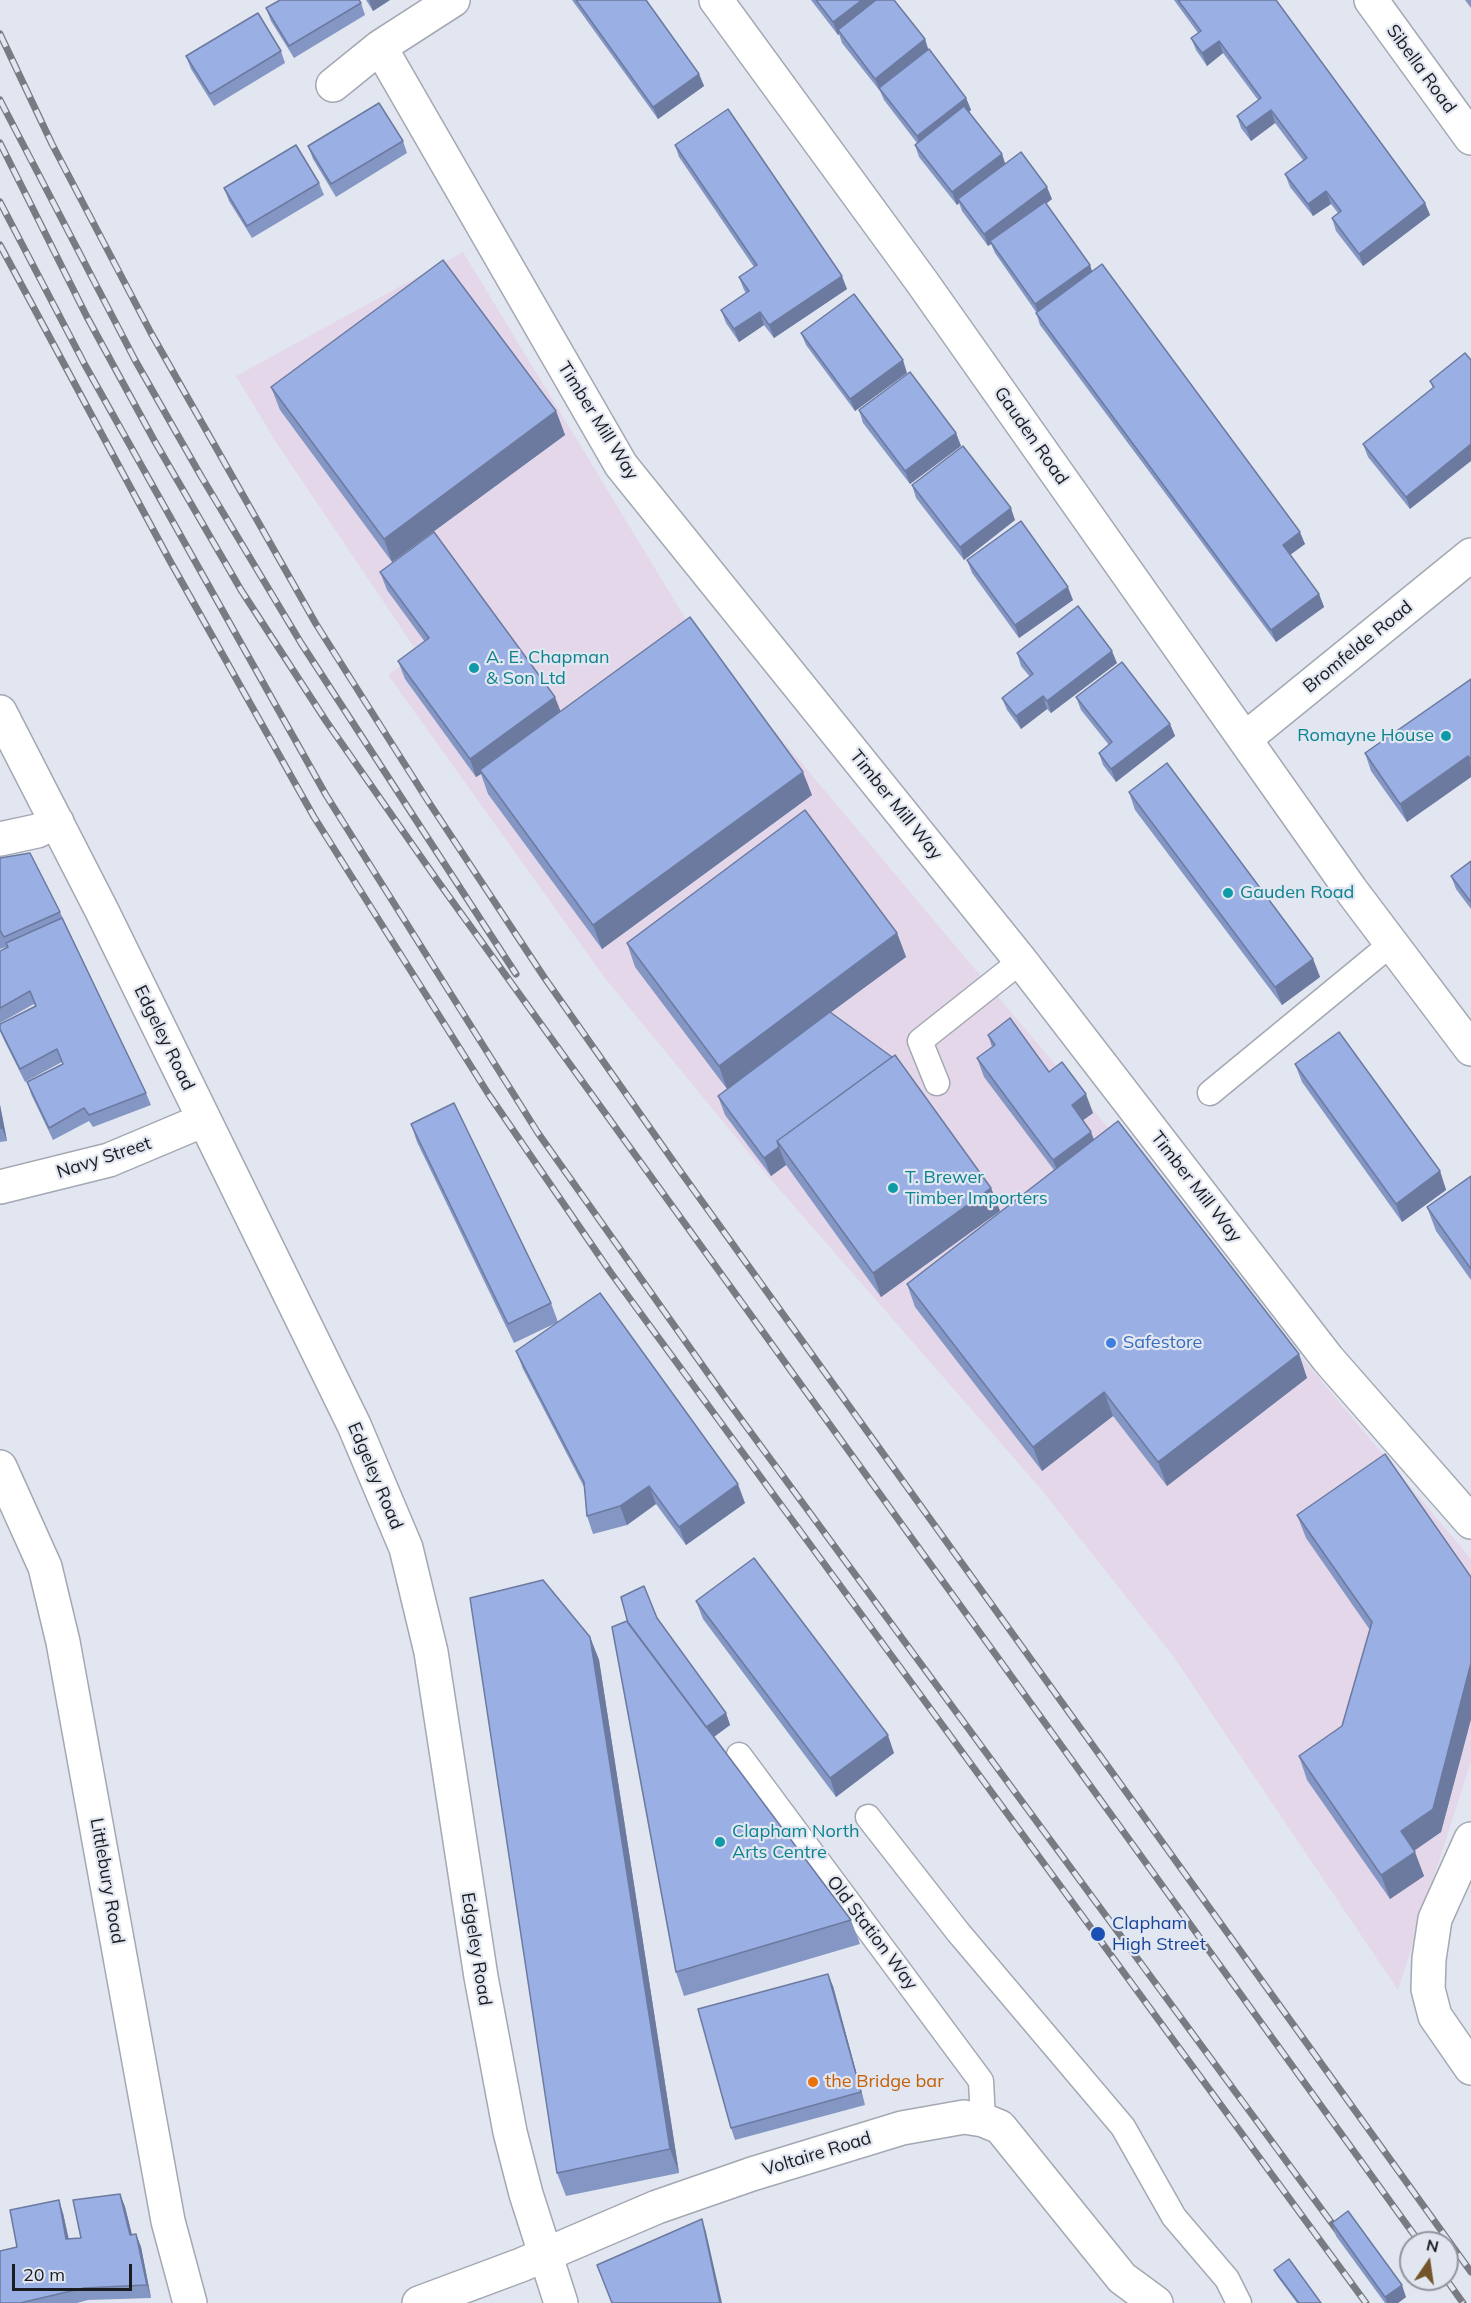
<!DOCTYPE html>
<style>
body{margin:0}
#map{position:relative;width:1471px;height:2303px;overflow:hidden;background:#e1e6f1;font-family:Mulish,sans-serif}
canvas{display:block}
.north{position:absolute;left:1399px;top:2231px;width:60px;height:60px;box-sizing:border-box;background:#e1e6f1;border:2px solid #91959d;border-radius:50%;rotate:13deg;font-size:16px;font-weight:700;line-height:24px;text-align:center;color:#1a1c1f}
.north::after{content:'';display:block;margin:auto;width:21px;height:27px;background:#735529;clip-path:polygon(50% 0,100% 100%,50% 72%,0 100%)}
.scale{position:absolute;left:12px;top:2264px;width:120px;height:27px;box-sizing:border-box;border:3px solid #1a1c1f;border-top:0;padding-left:8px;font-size:18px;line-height:21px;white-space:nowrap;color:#1a1c1f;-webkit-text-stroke:4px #e1e6f1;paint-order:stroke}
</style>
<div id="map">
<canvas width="1471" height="2303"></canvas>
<div class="north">N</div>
<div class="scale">20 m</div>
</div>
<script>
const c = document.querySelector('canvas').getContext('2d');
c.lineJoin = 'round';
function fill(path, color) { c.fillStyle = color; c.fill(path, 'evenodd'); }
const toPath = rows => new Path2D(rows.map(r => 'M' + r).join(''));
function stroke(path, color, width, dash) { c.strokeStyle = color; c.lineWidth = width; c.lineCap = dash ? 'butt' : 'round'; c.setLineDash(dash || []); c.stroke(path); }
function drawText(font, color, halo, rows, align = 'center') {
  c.font = font + ' Mulish,sans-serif'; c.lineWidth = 4.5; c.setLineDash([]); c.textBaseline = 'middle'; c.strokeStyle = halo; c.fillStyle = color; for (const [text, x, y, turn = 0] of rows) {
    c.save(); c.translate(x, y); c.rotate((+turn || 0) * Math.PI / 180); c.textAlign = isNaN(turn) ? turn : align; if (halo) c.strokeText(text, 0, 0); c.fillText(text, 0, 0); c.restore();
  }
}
fill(toPath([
 [463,252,699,641,1471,1559,1471,1761,1398,1990,1173,1656,1040,1488,766,1174,604,977,388,675,418,653,276,442,236,376]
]), '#e4d7ea');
const lane = toPath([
 [937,1083,920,1041,1021,961],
 [1210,1093,1391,944],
 [739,1755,981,2081,983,2120],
 [868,1817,958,1932,1123,2127,1174,2217,1227,2279,1239,2303]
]);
const street = toPath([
 [716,0,922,282,1351,890,1471,1049],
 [1371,0,1471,138],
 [380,47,621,465,1021,961,1328,1359,1471,1522],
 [333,85,380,47,453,0],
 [0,712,102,911,354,1425,406,1548,431,1652,481,1977,510,2132,526,2194,561,2303],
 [1246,738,1471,555],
 [0,839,37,831,57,822],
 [0,1187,109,1160,204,1120],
 [0,1467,45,1567,63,1642,168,2221,190,2303],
 [1471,1839,1435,1919,1429,1959,1428,1989,1435,2016,1471,2068],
 [419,2303,521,2265,657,2207,752,2174,902,2128,964,2117,983,2120,1000,2127,1122,2278,1156,2303]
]);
stroke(lane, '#a3a8b2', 27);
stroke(street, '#a3a8b2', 36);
stroke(lane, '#fff', 24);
stroke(street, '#fff', 33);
const rail = toPath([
 [0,34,52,144,151,333,316,624,428,801,544,977,678,1168,1471,2272],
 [0,100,135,360,201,476,301,643,516,974],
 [0,143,87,317,154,440,241,590,326,721,437,880,1420,2243],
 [0,202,85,365,326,795,538,1133,724,1396,1342,2237],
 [0,245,170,561,314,817,489,1095,611,1273,1366,2303],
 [1446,2279,1463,2303]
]);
stroke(rail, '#787c82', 7);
stroke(rail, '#e1e6f1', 4.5, [14]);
fill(toPath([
 [366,0,390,0,373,11],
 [572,0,646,0,699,74,704,86,658,119],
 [811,0,894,0,925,39,928,49,966,98,971,110,969,112,1002,154,1005,164,1052,199,1046,204,1090,265,1092,271,1305,544,1290,555,1319,594,1324,607,1276,642,1040,325,1036,312,995,253,991,244,988,246,962,211,959,203,957,205,919,157,915,145,917,143,884,100,880,91,842,43,839,34,838,35],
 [1174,0,1276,0,1425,203,1430,215,1363,266,1336,231,1332,218,1338,213,1331,204,1313,216,1290,187,1285,174,1303,160,1275,123,1251,141,1241,128,1237,116,1258,100,1223,53,1207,66,1196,50,1191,38,1198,33],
 [1465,0,1471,0,1471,8],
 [361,3,365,15,294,58,271,21,266,8],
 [281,51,285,63,214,106,191,69,186,56],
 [403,141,407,153,336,197,313,159,308,146],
 [675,145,847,289,774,338,764,325,739,342,726,323,721,310,746,293,744,290,739,277,754,267,679,157],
 [319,183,324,195,252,238,229,201,224,188],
 [801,333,907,373,855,411,806,345],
 [1465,353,1410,509,1368,457,1363,444,1433,388,1430,381],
 [271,387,556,411,565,435,392,562,280,410],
 [859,410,956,433,961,446,910,484,863,423],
 [912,485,1015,520,964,560,916,498],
 [967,560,1073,600,1019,638,972,573],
 [380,572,560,712,812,795,602,949,488,794,481,774,476,777,405,679,398,661,425,642,387,590],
 [1017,653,1117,663,1051,713,1047,709,1021,729,1007,710,1002,698,1030,677,1021,666],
 [1471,679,1471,777,1407,822,1371,771,1365,753],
 [1076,697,1170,724,1175,736,1116,782,1103,765,1099,753,1109,745,1081,710],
 [1129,792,1313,959,1320,977,1282,1005,1135,810],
 [0,858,60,912,146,1093,151,1105,93,1127,89,1121,53,1140,31,1094,27,1082,63,1064,62,1062,25,1082,3,1038,0,1031,0,1024,35,1006,34,1004,0,1023,0,951,6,948,6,947,0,949],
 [1471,861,1471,909,1456,889,1451,876],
 [897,933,906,957,830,1012,991,1188,1000,1211,881,1297,786,1165,771,1176,725,1115,718,1096,727,1089,635,967,627,943],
 [988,1035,1049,1072,1093,1113,1083,1120,1094,1140,1299,1354,1307,1378,1167,1486,1113,1416,1042,1471,915,1307,907,1284,1054,1170,984,1077,977,1058,992,1047],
 [1295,1064,1440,1171,1446,1190,1402,1222,1302,1082],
 [0,1105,7,1141,0,1142],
 [411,1124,551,1303,558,1322,514,1343,417,1142],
 [1471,1176,1471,1280,1436,1231,1427,1207],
 [516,1351,745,1503,686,1545,656,1504,627,1525,593,1534,587,1516,585,1489,523,1369],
 [1297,1515,1471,1577,1471,1719,1441,1832,1414,1851,1424,1876,1390,1899,1307,1780,1299,1756,1342,1726,1370,1630,1306,1538],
 [696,1601,894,1753,836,1797,703,1619],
 [657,1618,726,1713,730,1725,714,1737,851,1920,860,1944,684,1996,676,1972],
 [590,1637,599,1660,679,2173,566,2196,557,2173],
 [833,1986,865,2105,735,2140,731,2128],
 [120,2194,125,2207,132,2235,136,2234,141,2247,151,2298,88,2300,77,2303,0,2303,0,2250,0,2251,8,2250,17,2247,63,2213,69,2239,81,2238],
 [1332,2223,1406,2297,1398,2303,1385,2303,1336,2236],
 [1274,2270,1321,2303,1297,2303,1277,2276]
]), '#8496c4');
fill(toPath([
 [369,0,390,0,373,11],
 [862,0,883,0,838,30,839,34,838,35,833,22],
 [925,39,929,52,879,88,880,91,875,79],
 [1219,41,1223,53,1207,66,1202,53],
 [699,74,704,86,658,119,653,107],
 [966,98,971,110,921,149,917,136],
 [1271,110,1275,123,1251,141,1246,128],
 [1002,154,1006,166,958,199,959,203,957,205,952,192],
 [1047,187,1052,199,992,244,990,241,991,244,988,246,984,234],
 [1326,191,1331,204,1313,216,1308,204],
 [1425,203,1430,215,1363,266,1359,254],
 [1090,265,1094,278,1039,317,1035,304],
 [842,276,847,289,774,338,769,325],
 [760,312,764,325,739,342,734,329],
 [903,360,907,373,855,411,850,399],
 [556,411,565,435,392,562,384,539],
 [956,433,961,446,910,484,905,471],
 [1471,444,1471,461,1410,509,1406,497],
 [1011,508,1015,520,964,560,960,547],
 [1300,532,1305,544,1287,557,1283,545],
 [1068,587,1073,600,1019,638,1015,625],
 [1319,594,1324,607,1276,642,1271,630],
 [1112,651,1117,663,1051,713,1047,701],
 [1043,696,1047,709,1021,729,1016,716],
 [555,697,562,715,480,770,481,774,476,777,470,759],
 [1170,724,1175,736,1116,782,1111,769],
 [1468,756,1471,764,1471,777,1407,822,1400,804],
 [803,772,812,795,602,949,593,925],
 [897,933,906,957,727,1089,719,1066],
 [1313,959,1320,977,1282,1005,1275,987],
 [1086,1094,1093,1113,1078,1124,1072,1105],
 [0,1105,7,1141,2,1128,0,1117],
 [1091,1132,1098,1150,1060,1178,1053,1160],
 [779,1147,786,1165,771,1176,764,1158],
 [1440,1171,1446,1190,1402,1222,1396,1204],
 [991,1188,1000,1211,881,1297,873,1273],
 [1299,1354,1307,1378,1167,1486,1158,1462],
 [1104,1392,1113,1416,1042,1471,1033,1447],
 [738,1484,745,1503,686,1545,679,1527],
 [649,1486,656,1504,627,1525,620,1506],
 [590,1637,599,1660,679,2173,670,2149],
 [1471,1663,1471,1719,1441,1832,1409,1854,1401,1831],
 [726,1713,730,1725,708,1741,703,1729],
 [888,1735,894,1753,836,1797,830,1778],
 [1415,1852,1424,1876,1390,1899,1381,1875],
 [828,1974,833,1986,865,2105,861,2092],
 [120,2194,125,2207,135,2247,130,2235],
 [59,2200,63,2213,71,2252,66,2239],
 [702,2219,706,2232,722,2303,720,2303],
 [136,2234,141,2247,151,2298,147,2285],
 [1402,2285,1406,2297,1398,2303,1387,2303,1385,2297]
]), '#6c7aa0');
const building = toPath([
 [280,0,359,0,361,3,289,46,266,8,280,0],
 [576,0,646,0,699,74,653,107,576,0],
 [816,0,862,0,833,22,816,0],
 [876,0,894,0,925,39,875,79,838,30,876,0],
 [1178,0,1276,0,1425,203,1359,254,1332,218,1341,211,1326,191,1308,204,1285,174,1307,158,1271,110,1246,128,1237,116,1261,98,1219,41,1202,53,1191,38,1201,31,1178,0],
 [258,13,281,51,210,94,186,56,258,13],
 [929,49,966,98,917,136,879,88,929,49],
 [379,103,403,141,331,184,308,146,379,103],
 [964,106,1002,154,952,192,915,145,964,106],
 [728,109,842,276,769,325,760,312,734,329,721,310,749,291,739,277,757,265,675,145,728,109],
 [296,145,319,183,247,226,224,188,296,145],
 [1021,152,1047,187,984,234,958,199,1021,152],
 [1045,202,1090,265,1035,304,990,241,1045,202],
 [443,260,556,411,384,539,271,387,443,260],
 [1102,264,1300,532,1283,545,1319,594,1271,630,1036,313,1102,264],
 [854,294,903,360,850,399,801,333,854,294],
 [1465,353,1471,360,1471,444,1406,497,1363,444,1434,387,1430,381,1465,353],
 [910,372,956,433,905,471,859,410,910,372],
 [963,446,1011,508,960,547,912,485,963,446],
 [1021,521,1068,587,1015,625,967,560,1021,521],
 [434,532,555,697,470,759,398,661,429,638,380,572,434,532],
 [1078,606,1112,651,1047,701,1043,696,1016,716,1002,698,1033,674,1017,653,1078,606],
 [690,617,803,772,593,925,480,770,690,617],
 [1122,662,1170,724,1111,769,1099,753,1112,742,1076,697,1122,662],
 [1471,679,1471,760,1468,756,1400,804,1365,753,1471,679],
 [1167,763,1313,959,1275,987,1129,792,1167,763],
 [805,810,897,933,719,1066,627,943,805,810],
 [30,853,60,912,4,937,0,930,0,858,30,853],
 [1471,861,1471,902,1451,876,1471,861],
 [62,918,146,1093,89,1115,84,1108,49,1128,27,1082,63,1064,57,1049,20,1069,0,1029,0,1024,36,1006,30,991,0,1008,0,951,8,947,6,943,62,918],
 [830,1012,892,1057,777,1141,779,1147,764,1158,718,1096,830,1012],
 [1010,1018,1049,1072,1062,1062,1086,1094,1072,1105,1091,1132,1053,1160,977,1058,995,1045,988,1035,1010,1018],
 [1339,1032,1440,1171,1396,1204,1295,1064,1339,1032],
 [895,1055,991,1188,873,1273,777,1141,895,1055],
 [454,1103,551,1303,508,1324,411,1124,454,1103],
 [0,1117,2,1128,0,1128,0,1117],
 [1118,1121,1299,1354,1158,1462,1104,1392,1033,1447,907,1284,1118,1121],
 [1471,1176,1471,1269,1427,1207,1471,1176],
 [600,1293,738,1484,679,1527,649,1486,620,1506,587,1516,584,1482,516,1351,600,1293],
 [1385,1454,1471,1577,1471,1663,1433,1809,1401,1831,1415,1852,1381,1875,1299,1756,1342,1726,1372,1622,1297,1515,1385,1454],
 [754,1558,888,1735,830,1778,696,1601,754,1558],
 [543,1580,590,1637,670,2149,557,2173,470,1598,543,1580],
 [644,1586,657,1618,726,1713,706,1727,628,1623,621,1597,644,1586],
 [627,1621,851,1920,676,1972,612,1627,627,1621],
 [828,1974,861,2092,731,2128,698,2009,828,1974],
 [120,2194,130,2235,136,2234,147,2285,84,2288,20,2303,0,2303,0,2251,17,2247,10,2210,59,2200,66,2239,81,2238,73,2200,120,2194],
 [1348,2211,1402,2285,1385,2297,1332,2223,1348,2211],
 [702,2219,720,2303,612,2303,597,2265,702,2219],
 [1289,2259,1321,2303,1299,2303,1274,2270,1289,2259]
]);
fill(building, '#9aafe4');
stroke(building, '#6c7aa0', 1.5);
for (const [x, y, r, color] of [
 [474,668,6,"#0f9aa8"],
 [1446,736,6,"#0f9aa8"],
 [1228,893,6,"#0f9aa8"],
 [893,1188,6,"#0f9aa8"],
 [1111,1343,6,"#3f7fe0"],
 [720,1842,6,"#0f9aa8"],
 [1098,1934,8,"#1a4fb4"],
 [813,2082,6,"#e8710a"]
]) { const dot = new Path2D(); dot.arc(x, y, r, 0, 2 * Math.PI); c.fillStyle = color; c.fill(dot); stroke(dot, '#e1e6f1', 2); }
drawText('18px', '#1a1c1f', '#e1e6f1', [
 ["Sibella Road",1421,69,54],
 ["Timber Mill Way",598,421,58],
 ["Gauden Road",1031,436,55],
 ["Bromfelde Road",1358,647,-39],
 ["Timber Mill Way",896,805,51],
 ["Edgeley Road",164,1038,64],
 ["Navy Street",104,1158,-18],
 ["Timber Mill Way",1196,1187,52],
 ["Edgeley Road",375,1476,67],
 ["Littlebury Road",107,1881,80],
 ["Old Station Way",872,1933,53],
 ["Edgeley Road",476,1949,81],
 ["Voltaire Road",817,2154,-17]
]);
drawText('18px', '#0d838f', '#e1e6f1', [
 ["A. E. Chapman",486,658],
 ["& Son Ltd",486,679],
 ["Romayne House",1434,736,"right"],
 ["Gauden Road",1240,893],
 ["T. Brewer",905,1178],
 ["Timber Importers",905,1199],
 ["Clapham North",732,1832],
 ["Arts Centre",732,1853]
], 'left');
drawText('18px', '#366cbe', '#e1e6f1', [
 ["Safestore",1123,1343]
], 'left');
drawText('18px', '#164399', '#e1e6f1', [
 ["Clapham",1112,1924],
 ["High Street",1112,1945]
], 'left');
drawText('18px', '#c56008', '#e1e6f1', [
 ["the Bridge bar",825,2082]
], 'left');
</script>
